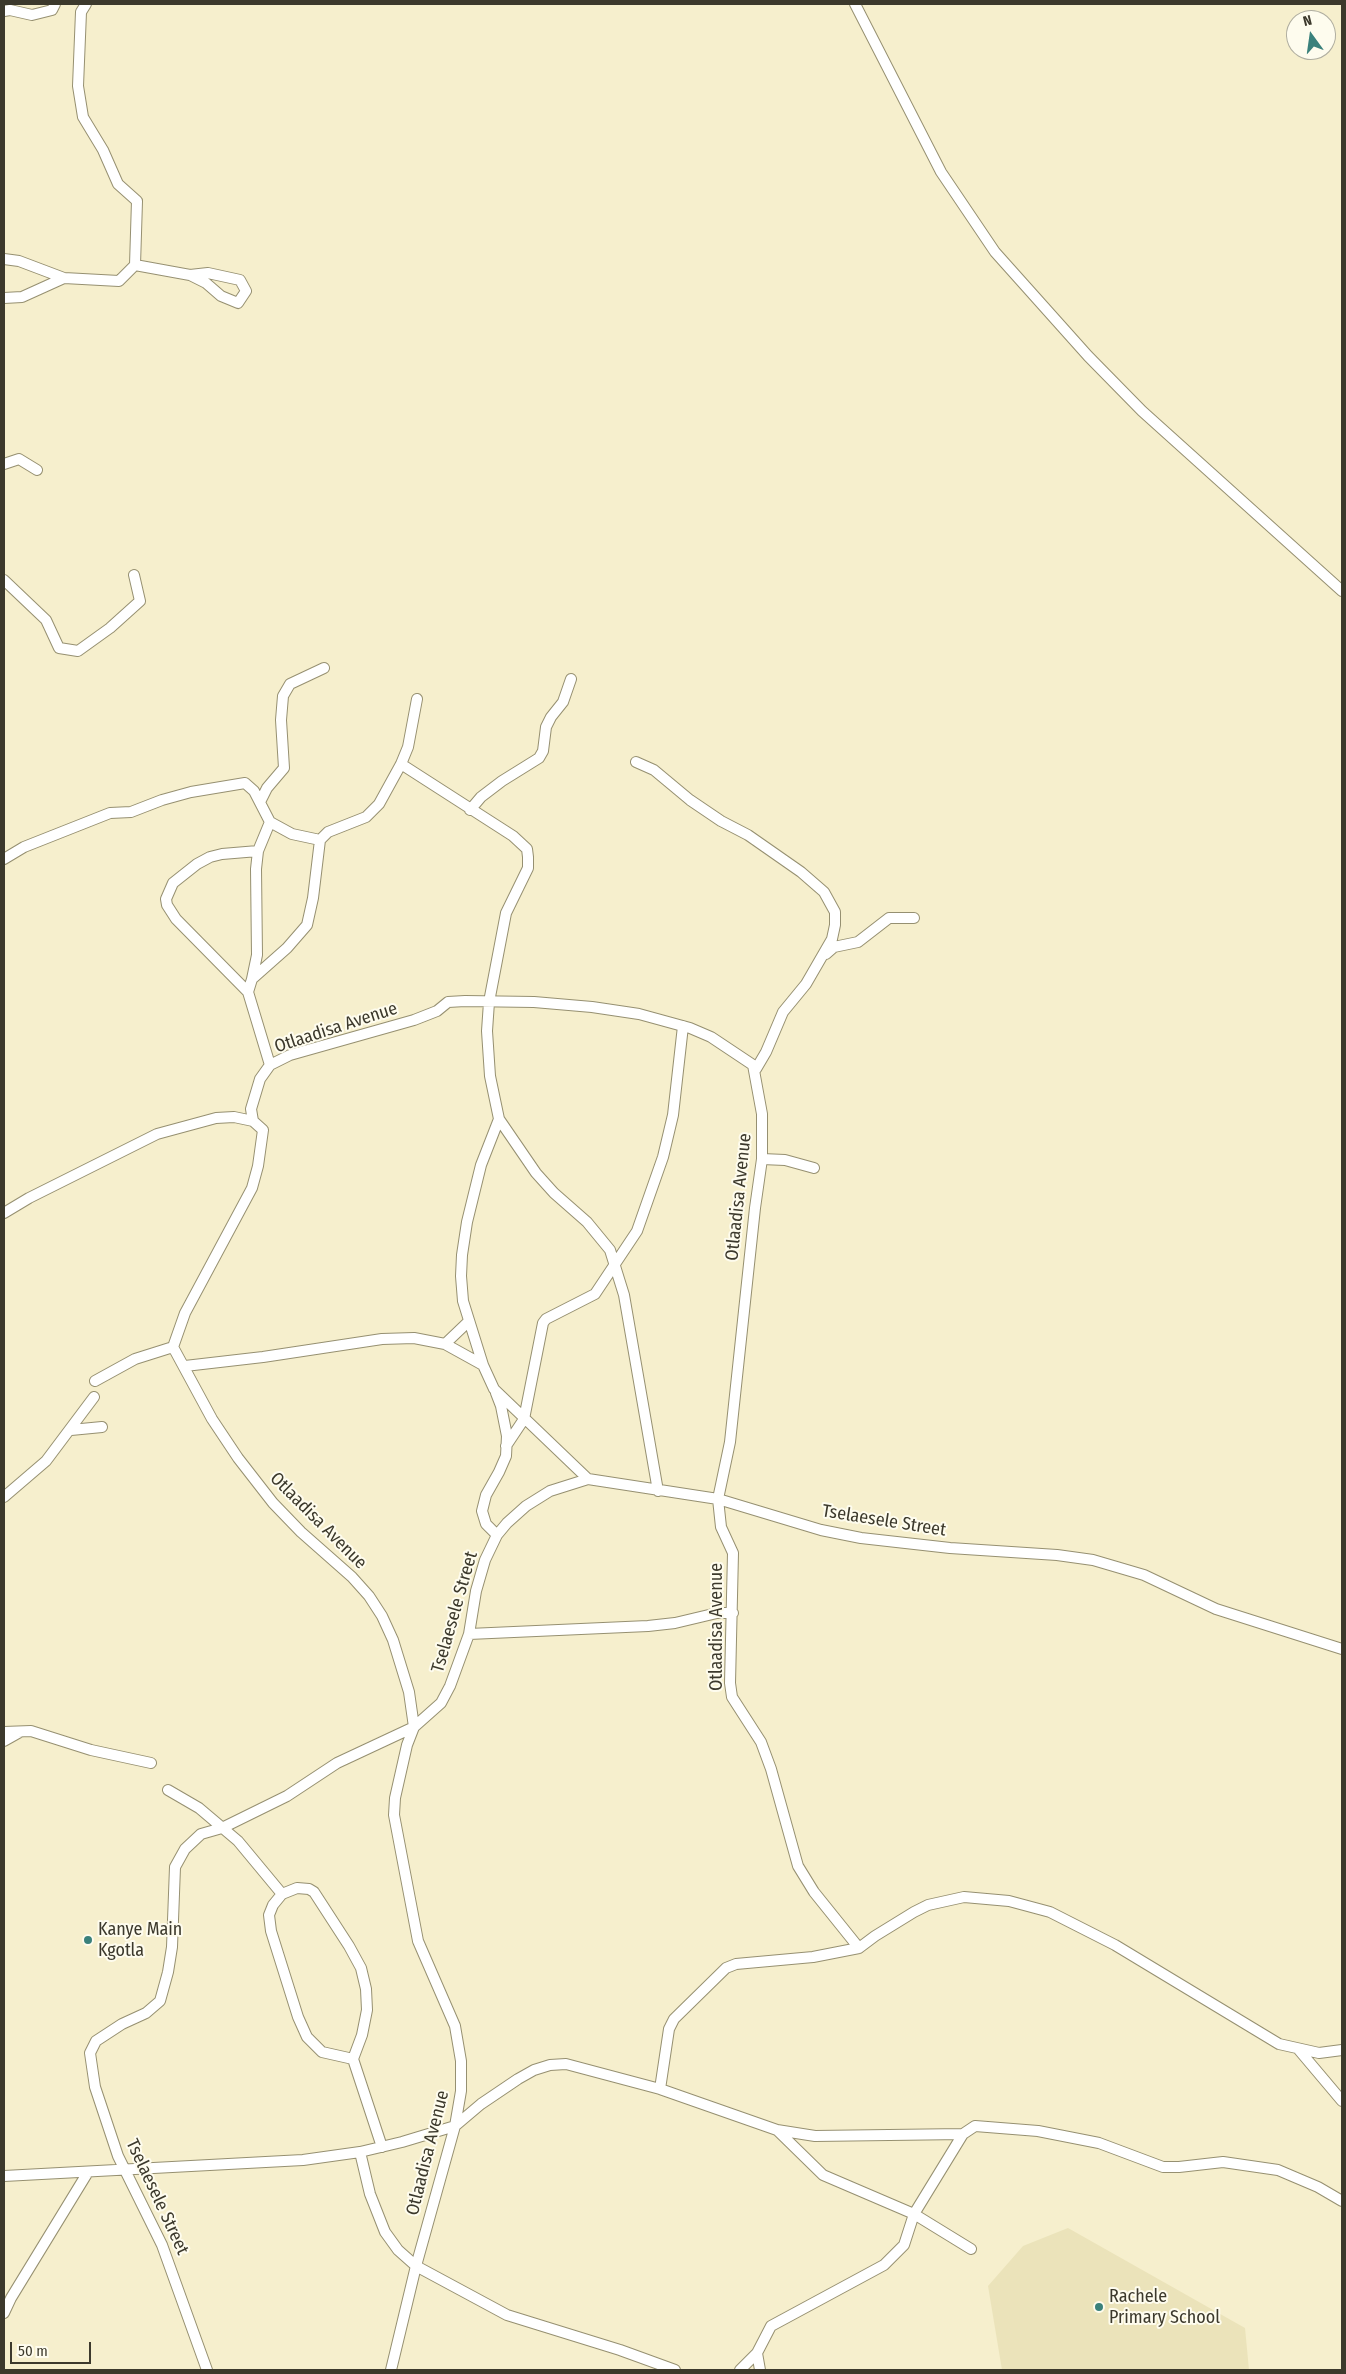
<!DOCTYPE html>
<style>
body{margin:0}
#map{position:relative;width:1346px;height:2374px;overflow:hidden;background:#f6efcd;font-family:"Fira Sans Condensed",sans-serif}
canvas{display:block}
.frame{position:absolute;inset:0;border:5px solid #3c392c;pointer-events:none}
.north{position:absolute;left:1286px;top:10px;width:50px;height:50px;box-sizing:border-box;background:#fefcee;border:1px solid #b0aea0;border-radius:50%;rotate:346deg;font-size:14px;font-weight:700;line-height:20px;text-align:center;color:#3c392c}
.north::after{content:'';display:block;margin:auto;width:18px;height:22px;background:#3a817b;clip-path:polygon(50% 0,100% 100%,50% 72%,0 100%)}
.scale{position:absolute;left:10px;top:2342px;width:81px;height:22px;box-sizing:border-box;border:2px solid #3c392c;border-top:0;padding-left:6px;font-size:15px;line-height:18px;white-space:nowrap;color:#3c392c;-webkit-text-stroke:4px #fefcee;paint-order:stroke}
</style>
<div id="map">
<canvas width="1346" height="2374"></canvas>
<div class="frame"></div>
<div class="north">N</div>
<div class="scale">50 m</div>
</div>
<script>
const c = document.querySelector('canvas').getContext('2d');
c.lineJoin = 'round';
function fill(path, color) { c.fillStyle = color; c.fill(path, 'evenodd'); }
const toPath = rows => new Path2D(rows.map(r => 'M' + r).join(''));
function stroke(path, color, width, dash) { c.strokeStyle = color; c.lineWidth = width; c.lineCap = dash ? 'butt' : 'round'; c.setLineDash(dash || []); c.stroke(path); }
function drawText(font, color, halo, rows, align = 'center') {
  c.font = font + ' "Fira Sans Condensed",sans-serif'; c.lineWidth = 4; c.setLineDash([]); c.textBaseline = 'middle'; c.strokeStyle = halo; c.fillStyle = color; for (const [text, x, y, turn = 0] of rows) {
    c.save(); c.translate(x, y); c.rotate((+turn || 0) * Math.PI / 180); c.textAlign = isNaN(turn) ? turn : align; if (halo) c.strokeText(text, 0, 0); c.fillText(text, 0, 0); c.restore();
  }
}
fill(toPath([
 [1068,2228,1245,2328,1249,2370,1002,2370,988,2286,1023,2246]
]), '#ebe3ba');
const street = toPath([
 [855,4,941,172,995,252,1088,356,1142,411,1342,591],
 [4,11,10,10,32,15,52,10,55,4],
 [4,259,19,261,64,278],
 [135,265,190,275,208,273,240,280,246,291,238,303,221,296,206,283,190,275],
 [4,298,22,297,64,278,119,281,135,265,137,201,118,184,103,150,83,117,78,86,81,12,86,4],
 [4,464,19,459,37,470],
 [4,580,46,620,59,648,78,651,110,628,140,601,134,575],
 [636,762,654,770,690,800,721,821,748,835,801,872,824,892,835,912,835,925,832,939,806,984,783,1012,766,1052,756,1069],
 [401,764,513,836,527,849,528,857,528,868,506,913,489,1002,487,1031,490,1076,499,1119,481,1165,467,1222,462,1255,461,1276,463,1301,483,1365],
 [260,802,267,788,284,768,281,720,283,696,290,684,324,668],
 [470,810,481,797,502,781,539,758,543,751,546,727,551,717,563,702,571,679],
 [4,859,24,847,110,813,131,812,162,800,191,792,245,783,254,791,270,822,292,834,320,840,328,832,366,817,379,804,401,764,408,747,417,699],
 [826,954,834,947,858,942,889,918,914,918],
 [252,979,257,955,256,869,258,851,270,822],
 [248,992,176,919,167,905,166,899,173,883,197,864,210,857,222,854,258,851],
 [270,1065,248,992,252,979,287,948,307,925,313,898,320,840],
 [499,1119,536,1173,554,1193,587,1222,610,1250,624,1295,658,1491],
 [762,1159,785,1160,814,1168],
 [4,1213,29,1198,157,1134,216,1118,234,1117,253,1121],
 [445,1344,468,1322],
 [185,1366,263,1357,382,1339,414,1338,445,1344,483,1365,494,1389,588,1479],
 [95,1381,135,1359,173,1347],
 [496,1393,501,1406,507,1436,506,1456,499,1472,486,1495,482,1511,486,1524,497,1535],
 [71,1430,102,1427],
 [506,1446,524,1419,543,1323,546,1319,595,1294,637,1231,663,1157,673,1115,683,1026],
 [4,1497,46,1461,94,1397],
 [469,1634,648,1626,675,1623,717,1613,733,1613],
 [4,1732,31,1731,91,1750,151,1763],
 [4,1741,20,1732],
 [168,1790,199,1808,238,1841,282,1894,297,1888,309,1889,314,1892,349,1946,361,1968,366,1989,367,2010,362,2035,353,2059],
 [282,1894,273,1905,269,1915,271,1931,298,2017,307,2037,322,2052,353,2059,382,2147],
 [1299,2050,1342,2101],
 [660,2089,669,2029,674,2019,726,1968,736,1964,813,1957,859,1948,875,1936,914,1912,928,1905,964,1897,1009,1901,1050,1912,1115,1945,1279,2044,1319,2053,1342,2050],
 [777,2130,823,2175,914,2214,971,2249],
 [360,2152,370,2194,385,2232,398,2250,416,2266,507,2315,620,2350,675,2370],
 [4,2176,303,2160,360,2152,402,2142,455,2126,481,2104,518,2079,534,2070,550,2065,566,2064,660,2089,777,2130,815,2136,963,2134,975,2126,1038,2131,1099,2143,1163,2167,1179,2167,1223,2162,1278,2170,1318,2187,1342,2201],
 [4,2313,11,2298,88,2172],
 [757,2353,760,2370],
 [207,2370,162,2245,118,2156,95,2087,90,2053,96,2041,122,2024,146,2013,160,2001,168,1972,172,1947,175,1867,185,1849,201,1834,222,1828,287,1796,337,1763,414,1727,441,1703,450,1686,469,1634,476,1591,485,1560,497,1535,507,1523,526,1506,550,1491,588,1479,718,1499,821,1530,861,1538,950,1548,1057,1555,1093,1560,1144,1575,1216,1609,1342,1649],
 [391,2370,416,2266,455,2126,461,2091,461,2061,455,2026,418,1941,394,1815,395,1798,407,1745,414,1727,409,1692,393,1640,382,1616,369,1596,352,1577,301,1532,273,1503,238,1458,212,1419,173,1347,185,1313,252,1188,258,1166,263,1130,253,1121,251,1109,260,1079,270,1065,290,1055,414,1020,437,1011,448,1002,465,1001,534,1002,592,1007,639,1014,690,1028,711,1037,753,1065,762,1114,762,1159,755,1208,730,1442,718,1499,721,1527,733,1553,730,1683,732,1697,761,1742,771,1769,798,1866,814,1892,859,1948],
 [740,2370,757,2353,771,2326,884,2265,904,2245,914,2214,963,2134]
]);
stroke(street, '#969071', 12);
stroke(street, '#fff', 10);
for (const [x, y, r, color] of [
 [88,1940,5,"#3a817b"],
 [1099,2307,5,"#3a817b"]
]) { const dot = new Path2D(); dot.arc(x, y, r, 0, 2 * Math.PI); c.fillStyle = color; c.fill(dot); stroke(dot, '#fefcee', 2); }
drawText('18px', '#3c392c', '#fefcee', [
 ["Otlaadisa Avenue",336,1028,-18],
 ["Otlaadisa Avenue",739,1197,-84],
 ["Otlaadisa Avenue",318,1521,45],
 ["Tselaesele Street",884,1521,9],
 ["Tselaesele Street",455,1612,-74],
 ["Otlaadisa Avenue",717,1627,-90],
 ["Otlaadisa Avenue",428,2153,-76],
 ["Tselaesele Street",157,2197,65]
]);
drawText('18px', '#3c392c', '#fefcee', [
 ["Kanye Main",98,1930],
 ["Kgotla",98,1951],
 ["Rachele",1109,2297],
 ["Primary School",1109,2318]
], 'left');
</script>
